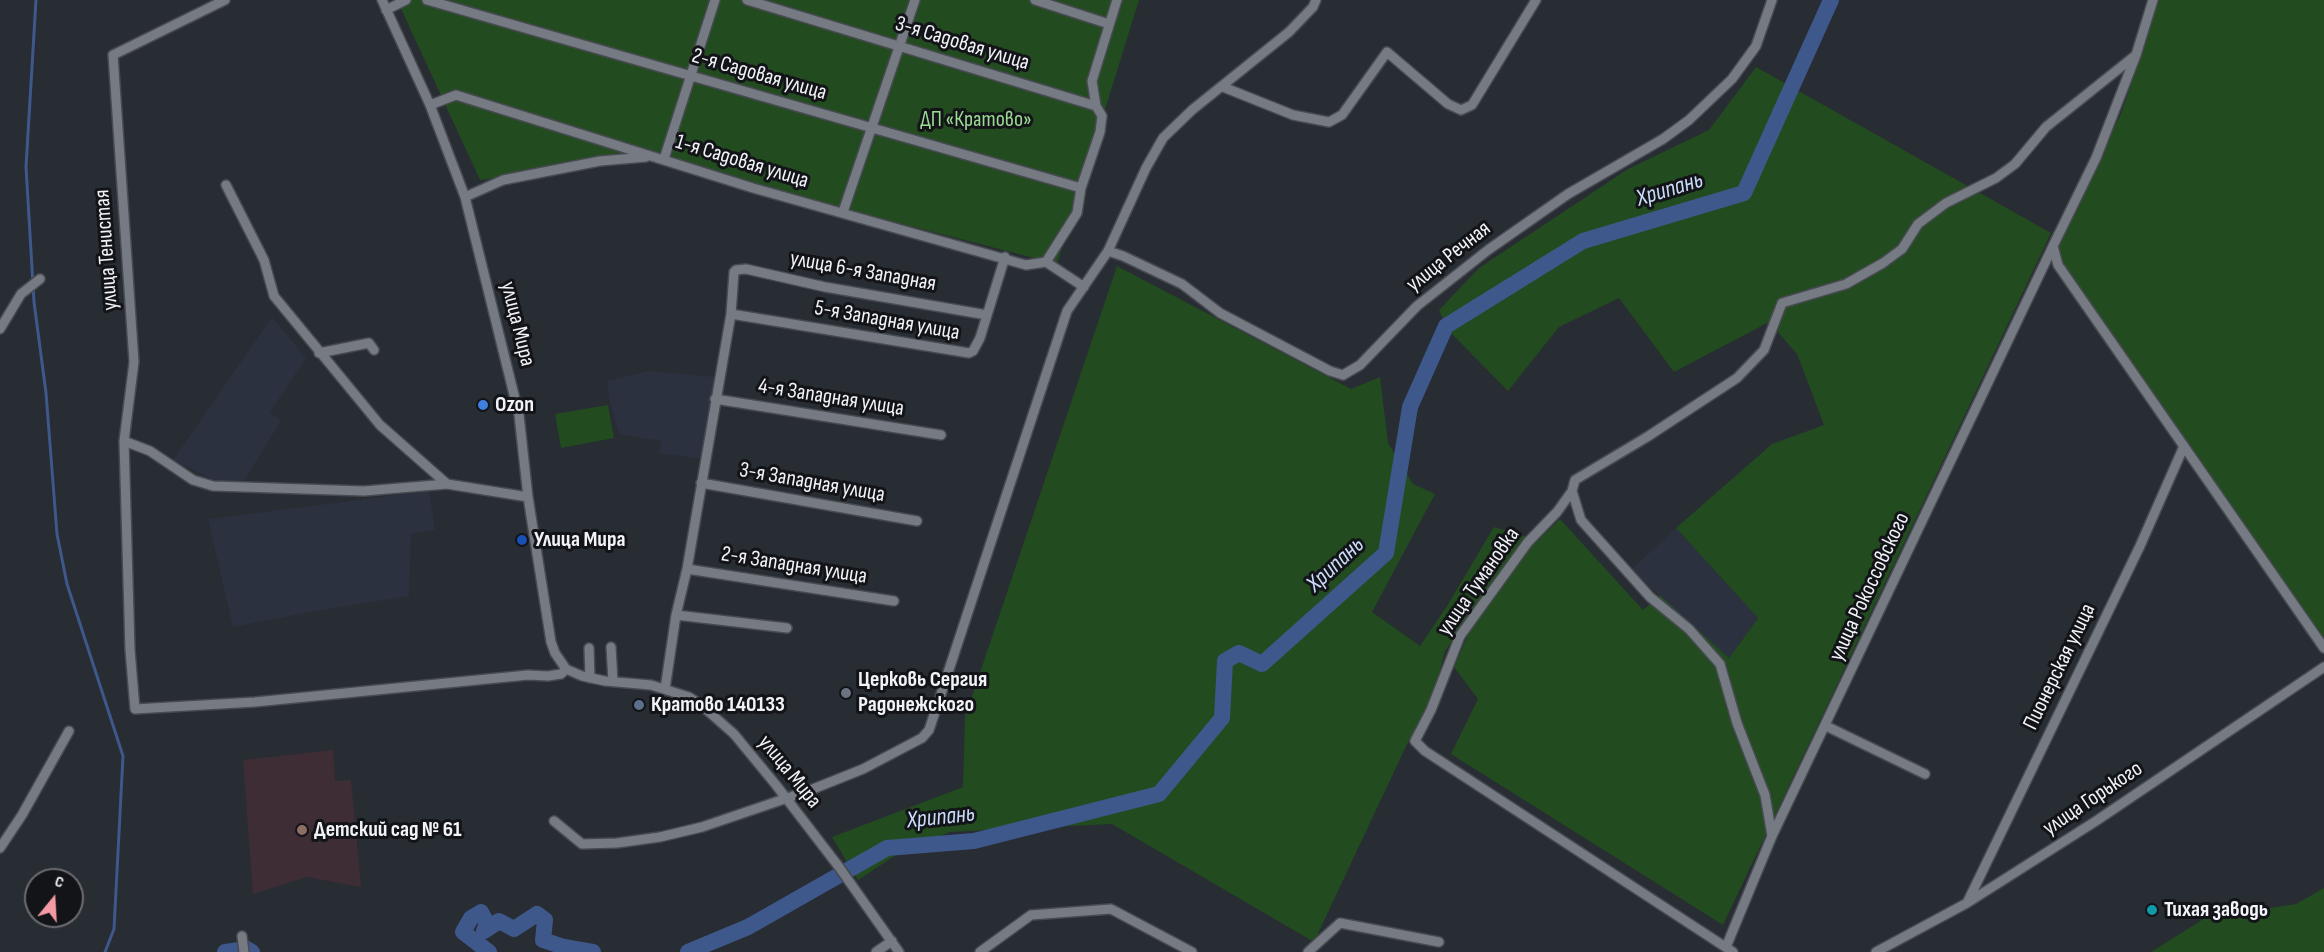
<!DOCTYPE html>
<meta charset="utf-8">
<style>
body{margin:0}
#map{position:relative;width:2324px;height:952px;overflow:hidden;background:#282c33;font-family:"Sofia Sans Condensed",sans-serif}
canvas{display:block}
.north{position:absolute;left:24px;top:868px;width:60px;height:60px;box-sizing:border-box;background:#131418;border:2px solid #6c6d72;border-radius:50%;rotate:18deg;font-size:16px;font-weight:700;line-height:24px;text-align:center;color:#f1f3f9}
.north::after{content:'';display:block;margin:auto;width:21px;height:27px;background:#f49aa2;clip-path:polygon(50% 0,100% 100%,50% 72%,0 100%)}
</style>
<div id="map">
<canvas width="2324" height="952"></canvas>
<div class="north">С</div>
</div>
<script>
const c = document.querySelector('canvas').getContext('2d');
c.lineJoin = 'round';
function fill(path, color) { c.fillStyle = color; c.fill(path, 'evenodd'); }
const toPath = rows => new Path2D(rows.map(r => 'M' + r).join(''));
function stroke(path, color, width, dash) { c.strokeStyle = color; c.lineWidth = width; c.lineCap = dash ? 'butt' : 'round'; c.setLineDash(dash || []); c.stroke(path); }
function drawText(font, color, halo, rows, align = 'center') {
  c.font = font + ' "Sofia Sans Condensed",sans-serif'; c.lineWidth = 6; c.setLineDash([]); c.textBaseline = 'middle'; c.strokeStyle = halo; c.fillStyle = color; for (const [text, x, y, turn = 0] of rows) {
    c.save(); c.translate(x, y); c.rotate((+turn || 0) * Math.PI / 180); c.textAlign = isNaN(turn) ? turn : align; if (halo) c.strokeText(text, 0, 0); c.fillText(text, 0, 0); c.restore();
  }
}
fill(toPath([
 [272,317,306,358,270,412,281,421,245,479,234,484,216,481,173,460],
 [649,371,715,377,702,459,659,453,661,441,619,434,610,402,607,381],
 [429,491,435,530,411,534,409,596,310,612,233,627,208,519],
 [1676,528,1758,618,1729,658,1631,570]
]), '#2c313f');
fill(toPath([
 [333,750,335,781,351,780,361,887,307,877,253,894,243,760]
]), '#3f2d36');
fill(toPath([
 [397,0,1139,0,1057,264,651,159,480,180],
 [2159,0,2324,0,2324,639,2060,263,2057,243,2121,114],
 [1756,67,2051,233,1723,925,1451,754,1478,699,1454,667,1472,626,1530,548,1560,519,1643,610,1660,595,1729,658,1758,618,1676,528,1772,444,1824,425,1797,354,1769,322,1674,372,1619,298,1559,327,1508,391,1448,330,1439,310,1479,268,1628,169,1709,130],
 [1117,266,1351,389,1380,377,1388,443,1413,484,1435,494,1372,612,1420,646,1447,606,1494,527,1527,537,1445,651,1432,699,1421,723,1408,742,1314,942,1112,824,950,832,899,853,858,880,832,837,963,787,965,717],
 [608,405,614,438,561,448,555,414],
 [2324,888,2324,952,2151,952,2205,918,2296,904]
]), '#234b20');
stroke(toPath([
 [36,0,26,167,34,302,46,393,57,534,67,584,123,756,114,929,105,952]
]), '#3e588c', 3);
stroke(toPath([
 [225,952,247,949,252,952],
 [489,952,463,932,471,918,481,912,487,923,484,931,499,921,514,929,537,914,545,920,543,940,564,947,593,952],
 [688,952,748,927,887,848,974,841,1159,794,1222,718,1225,661,1239,653,1262,664,1386,553,1410,407,1446,326,1583,241,1744,193,1831,0]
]), '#3e588c', 16);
const street = toPath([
 [225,0,113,55,134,362,124,441,130,650,135,709,255,702,528,675,548,676,561,674,566,669],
 [382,0,430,105,465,197,519,415,528,497,551,642,555,653,566,669,582,676,605,681,651,685,689,697,700,704,734,734,776,785,839,867,899,952],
 [427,0,1081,188],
 [747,0,1096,106],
 [1035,0,1109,24],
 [2153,0,2136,55,2096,158,2053,246,2058,265,2324,648],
 [386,10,406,0],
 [1223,87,1293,115,1329,122,1342,115,1387,52,1448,104,1461,110,1472,105,1536,0],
 [430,105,456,95,753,188,1026,265,1046,262],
 [664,159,715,0],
 [226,185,264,260,274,296,380,425,447,484,528,497],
 [465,197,503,180,600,161,646,157],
 [843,212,915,0],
 [1108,251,1123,256,1182,284,1220,313,1330,371,1343,375,1360,365,1417,306,1488,250,1568,194,1663,139,1689,120,1732,79,1756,46,1772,0],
 [1084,287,1046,262,1077,213,1081,188,1100,132,1102,116,1096,106,1092,81,1117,0],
 [731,314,969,353,973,351,980,338,1005,257],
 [0,329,21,294,40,279],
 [319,353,369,343,374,350],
 [715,399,941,435],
 [124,441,150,451,193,480,213,486,364,491,447,484],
 [701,483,917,521],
 [1572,491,1581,520,1650,597,1689,629,1720,664,1737,723,1765,795,1772,836],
 [687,569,894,601],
 [676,615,787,628],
 [611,647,613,681],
 [589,648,590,678],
 [665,689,676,615,687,569,731,314,734,272,736,270,746,269,825,287,987,315],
 [1826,726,1925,774],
 [554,821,582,844,617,843,660,837,702,827,808,791,863,769,922,738,929,730,939,700,1067,311,1108,251,1146,168,1163,138,1192,110,1289,32,1313,7,1316,0],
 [0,848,22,815,69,731],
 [1967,903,2140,546,2184,446],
 [242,936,244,952],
 [1726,947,1772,836,2053,246],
 [876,952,892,941],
 [980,952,1031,915,1111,909,1192,952],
 [1308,952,1340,923,1439,942],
 [1733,952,1425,751,1415,741,1431,710,1460,636,1528,542,1557,512,1572,491,1575,480,1647,437,1737,378,1764,350,1782,303,1846,284,1883,263,1902,249,1918,224,1946,203,1996,178,2015,164,2046,127,2136,55],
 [1876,952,1967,903,2096,821,2324,667]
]);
stroke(street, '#474a50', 12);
stroke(street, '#767a83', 9);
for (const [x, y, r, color] of [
 [483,405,6,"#3f7fe0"],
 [522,540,6,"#1a4fb4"],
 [846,693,6,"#6b7280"],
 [639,705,6,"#5c6f8a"],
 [302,830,6,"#8d6e63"],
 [2152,910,6,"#0f9aa8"]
]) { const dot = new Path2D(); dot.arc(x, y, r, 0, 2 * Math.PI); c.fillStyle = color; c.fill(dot); stroke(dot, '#131418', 2); }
drawText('22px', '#f1f3f9', '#131418', [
 ["3-я Садовая улица",962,44,17],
 ["2-я Садовая улица",759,75,16],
 ["1-я Садовая улица",742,162,17],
 ["улица Тенистая",107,250,-94],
 ["улица Речная",1449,257,-38],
 ["улица 6-я Западная",863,272,10],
 ["5-я Западная улица",887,321,10],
 ["улица Мира",517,324,76],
 ["4-я Западная улица",831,398,9],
 ["3-я Западная улица",812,483,10],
 ["2-я Западная улица",794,566,9],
 ["улица Тумановка",1479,582,-55],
 ["улица Рокоссовского",1870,587,-65],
 ["Пионерская улица",2060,667,-64],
 ["улица Мира",789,772,51],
 ["улица Горького",2093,799,-34]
]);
drawText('22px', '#9adc93', '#131418', [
 ["ДП «Кратово»",976,120]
]);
drawText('bold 22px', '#f1f3f9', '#131418', [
 ["Ozon",495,405],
 ["Улица Мира",534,540],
 ["Церковь Сергия",858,680],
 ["Радонежского",858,705],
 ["Кратово 140133",651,705],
 ["Детский сад № 61",314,830],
 ["Тихая заводь",2164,910]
], 'left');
drawText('italic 24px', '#cadcfc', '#131418', [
 ["Хрипань",1670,190,-17],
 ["Хрипань",1336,565,-43],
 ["Хрипань",941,818,-6]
]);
</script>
